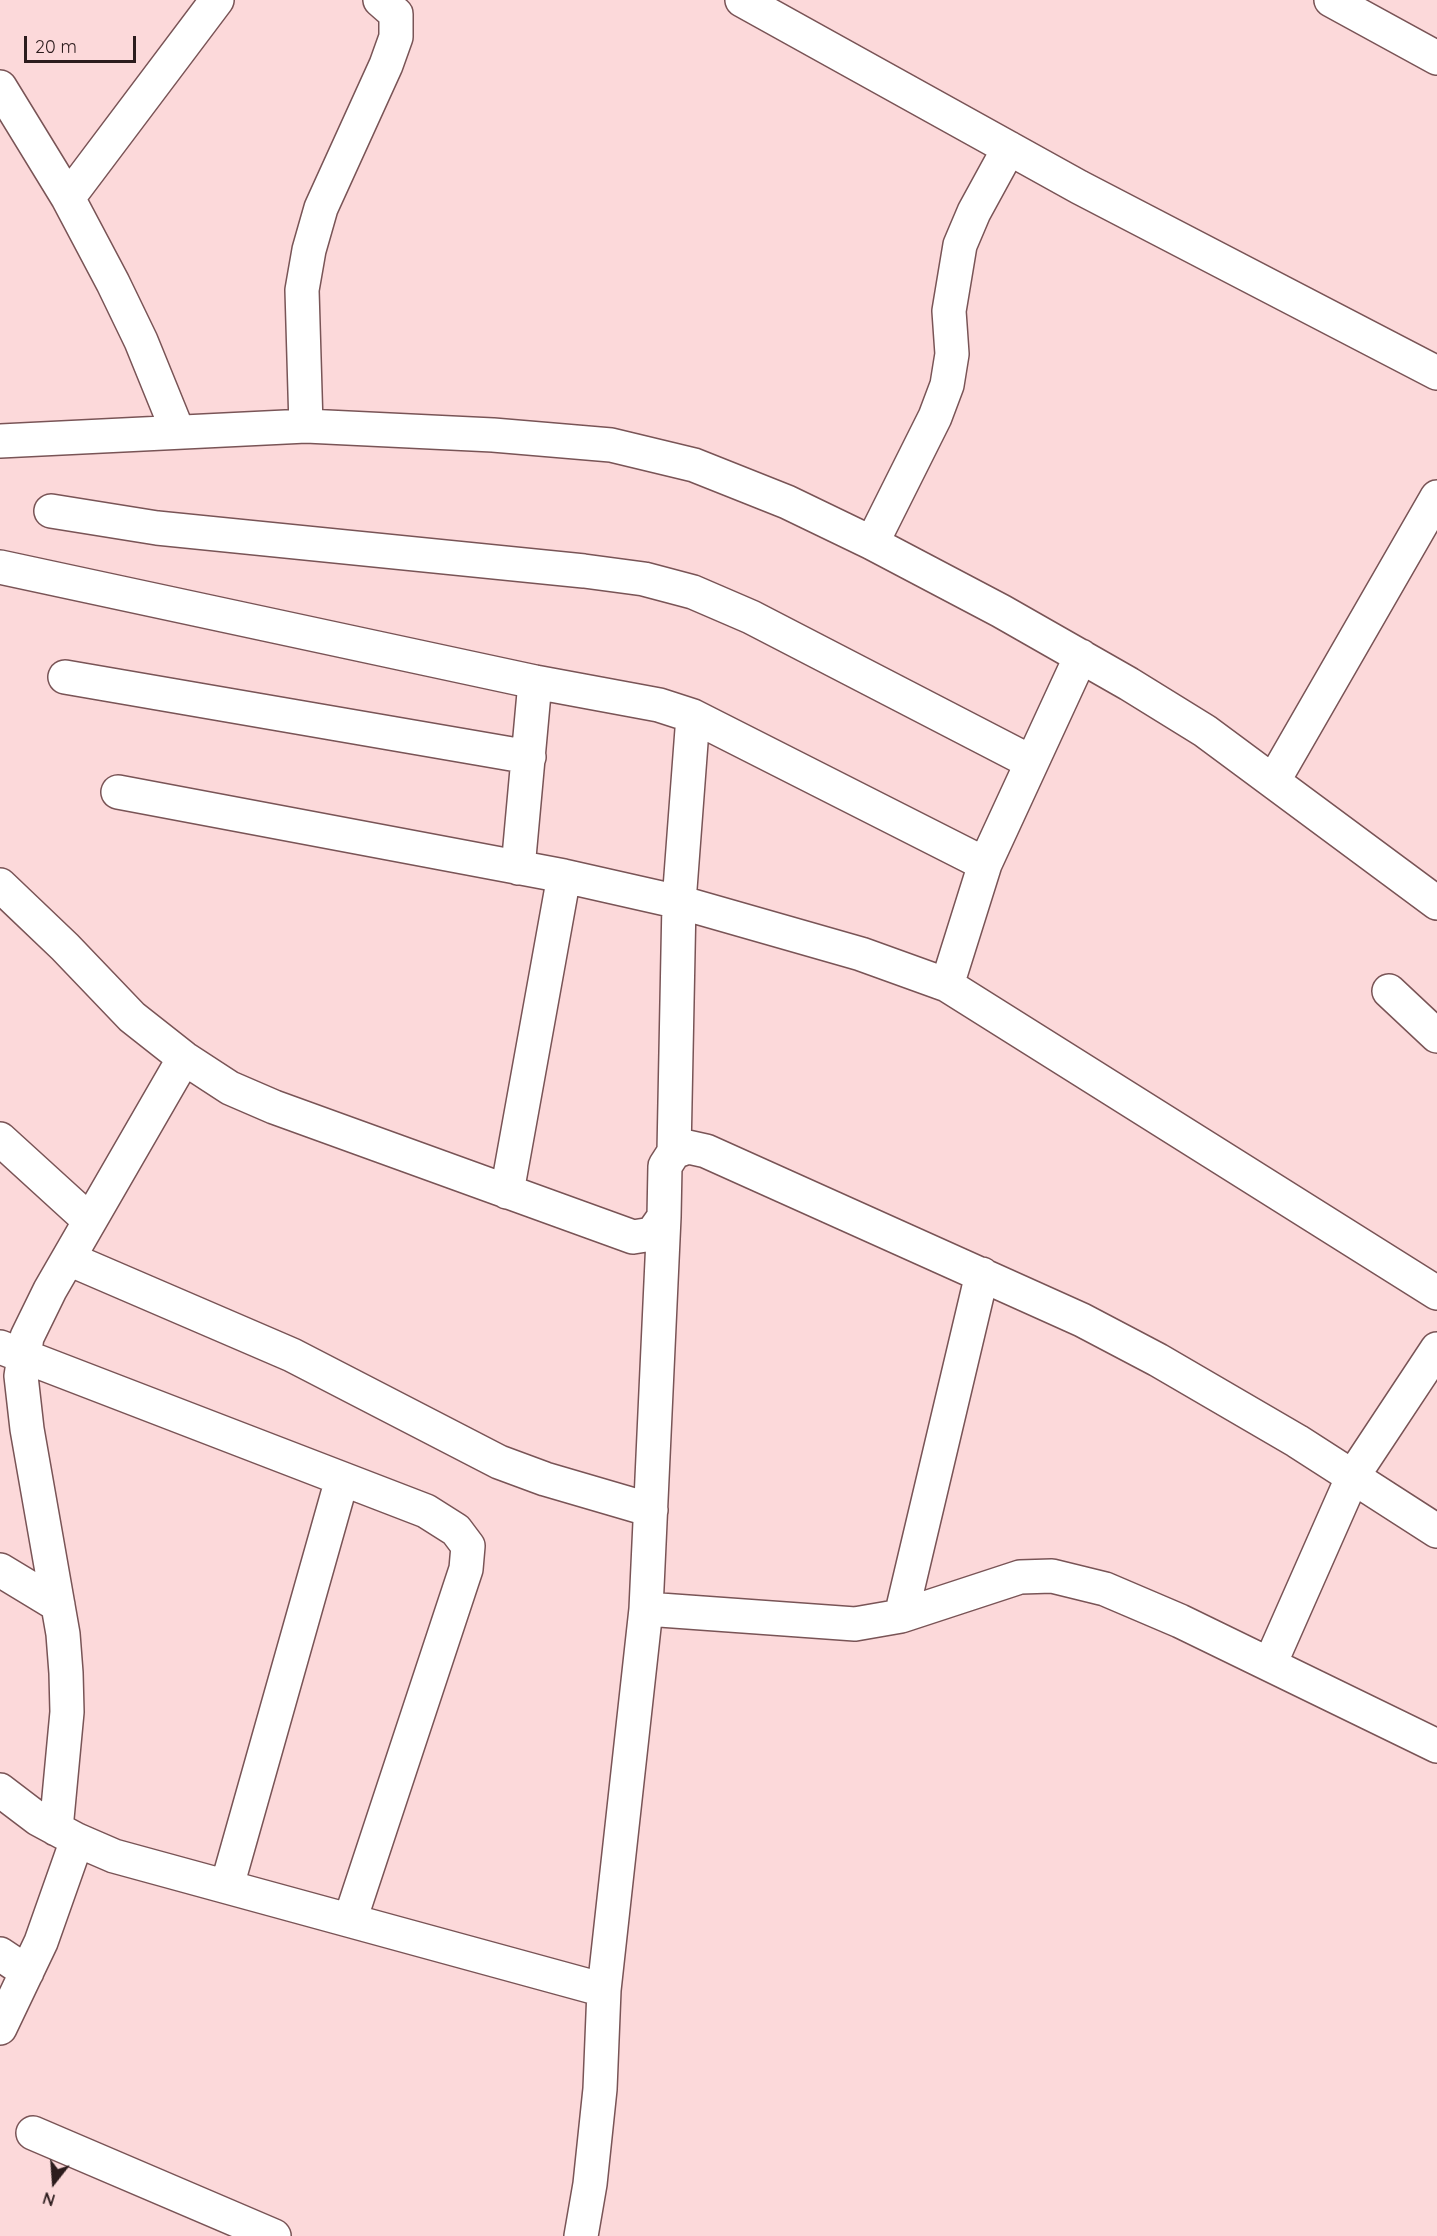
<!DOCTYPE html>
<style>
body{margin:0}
#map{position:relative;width:1437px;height:2236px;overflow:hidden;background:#fcd9da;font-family:Quicksand,sans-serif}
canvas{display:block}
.north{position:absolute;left:24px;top:2152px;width:60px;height:60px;-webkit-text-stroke:4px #fcd9da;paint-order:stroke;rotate:197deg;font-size:16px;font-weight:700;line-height:24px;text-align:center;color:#2c1c1d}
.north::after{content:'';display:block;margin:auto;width:21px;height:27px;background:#2c1c1d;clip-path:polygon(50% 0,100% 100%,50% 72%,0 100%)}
.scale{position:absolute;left:24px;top:36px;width:112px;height:27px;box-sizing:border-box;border:3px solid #2c1c1d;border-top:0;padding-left:8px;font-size:18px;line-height:21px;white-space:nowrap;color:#2c1c1d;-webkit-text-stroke:4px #fcd9da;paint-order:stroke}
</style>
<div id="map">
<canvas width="1437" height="2236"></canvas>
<div class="north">N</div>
<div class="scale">20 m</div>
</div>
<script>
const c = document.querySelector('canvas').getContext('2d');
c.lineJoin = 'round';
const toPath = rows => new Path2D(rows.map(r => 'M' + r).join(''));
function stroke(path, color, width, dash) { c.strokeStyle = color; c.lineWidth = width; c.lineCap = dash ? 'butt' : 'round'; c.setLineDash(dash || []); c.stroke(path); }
const street = toPath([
 [742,0,1079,187,1437,373],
 [1331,0,1437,58],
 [0,87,68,198,113,283,141,341,178,432],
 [68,198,217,0],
 [306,426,302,290,309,250,321,208,386,65,396,37,396,14,380,0],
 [0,441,306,426,493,435,611,445,694,465,787,502,872,543,1001,611,1129,684,1205,731,1437,903],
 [51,511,157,528,584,571,644,579,693,592,751,617,1031,762],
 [872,543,935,417,947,385,952,354,949,311,960,245,974,212,1009,148],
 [0,567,535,682,659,705,693,716,985,864],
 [65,677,529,757],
 [1274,780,1437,497],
 [118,792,564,876,679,902,861,954,947,985,1437,1293],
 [518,868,535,682],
 [0,885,65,947,132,1017,184,1058,230,1088,274,1107,633,1237,652,1234,664,1217,665,1166,674,1152,688,1147,706,1151,1082,1320,1158,1360,1297,1441,1437,1531],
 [947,985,985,864,1081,656],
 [1389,991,1437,1036],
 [0,1139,90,1221],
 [674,1152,679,902,693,716],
 [507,1192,564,876],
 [69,1259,292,1355,499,1462,545,1479,651,1510],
 [0,1347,426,1511,456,1530,468,1546,466,1569,350,1920],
 [0,1570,58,1605],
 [646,1609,855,1624,901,1616,1020,1577,1052,1576,1105,1589,1180,1621,1437,1746],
 [901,1616,982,1274],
 [1270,1664,1353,1476,1437,1349],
 [0,1790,38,1819,77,1840,114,1856,604,1990],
 [56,1829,67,1712,66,1673,63,1634,27,1429,21,1376,27,1337,50,1290,184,1058],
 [227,1886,342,1479],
 [0,1954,27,1972],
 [0,2028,41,1942,77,1840],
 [33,2133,274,2236],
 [581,2236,590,2184,600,2089,604,1990,646,1609,664,1217]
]);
stroke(street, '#795456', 36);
stroke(street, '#fff', 33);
</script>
